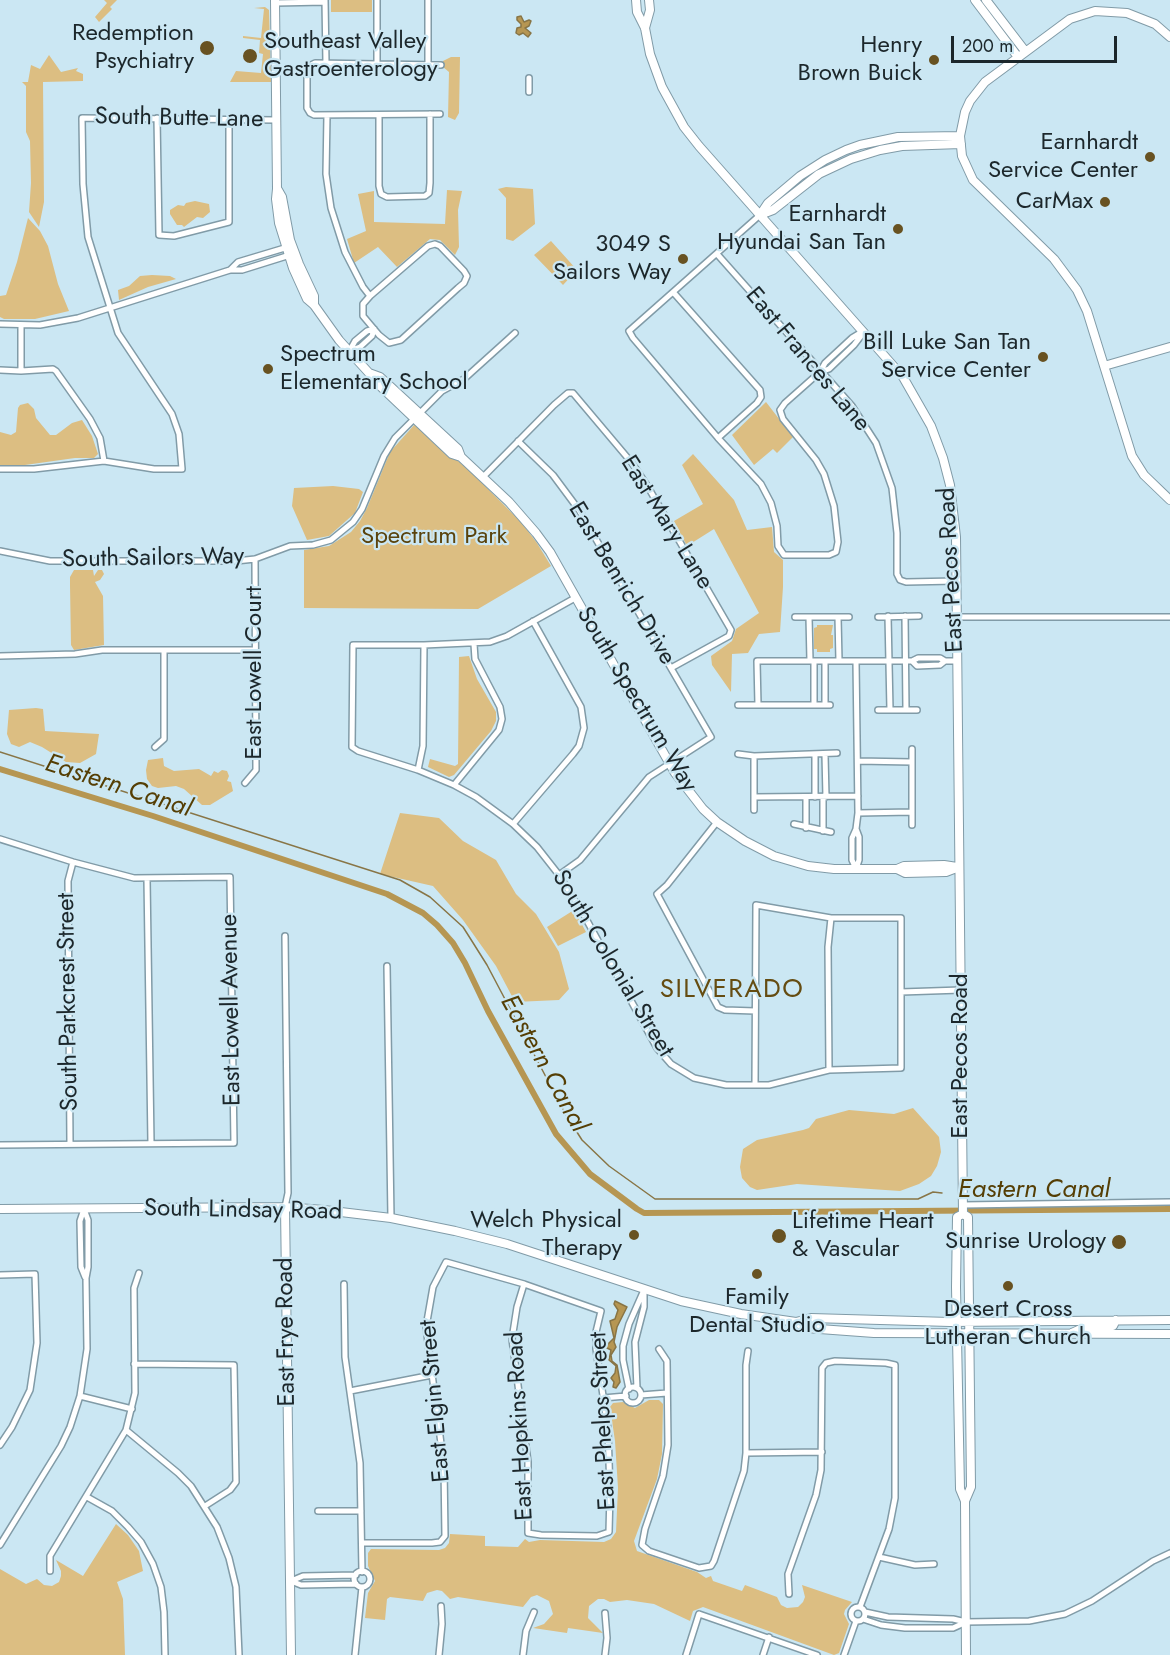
<!DOCTYPE html>
<style>
body{margin:0}
#map{position:relative;width:1170px;height:1655px;overflow:hidden;background:#cbe7f3;font-family:Jost,sans-serif}
canvas{display:block}
.scale{position:absolute;left:951px;top:36px;width:166px;height:27px;box-sizing:border-box;border:3px solid #1c272b;border-top:0;padding-left:8px;font-size:18px;line-height:21px;white-space:nowrap;color:#1c272b;-webkit-text-stroke:4px #cbe7f3;paint-order:stroke}
</style>
<div id="map">
<canvas width="1170" height="1655"></canvas>
<div class="scale">200 m</div>
</div>
<script>
const c = document.querySelector('canvas').getContext('2d');
c.lineJoin = 'round';
function fill(path, color) { c.fillStyle = color; c.fill(path, 'evenodd'); }
const toPath = rows => new Path2D(rows.map(r => 'M' + r).join(''));
function stroke(path, color, width, dash) { c.strokeStyle = color; c.lineWidth = width; c.lineCap = dash ? 'butt' : 'round'; c.setLineDash(dash || []); c.stroke(path); }
function drawText(font, color, halo, rows, align = 'center') {
  c.font = font + ' Jost,sans-serif'; c.lineWidth = 4.5; c.setLineDash([]); c.textBaseline = 'middle'; c.strokeStyle = halo; c.fillStyle = color; for (const [text, x, y, turn = 0] of rows) {
    c.save(); c.translate(x, y); c.rotate((+turn || 0) * Math.PI / 180); c.textAlign = isNaN(turn) ? turn : align; if (halo) c.strokeText(text, 0, 0); c.fillText(text, 0, 0); c.restore();
  }
}
fill(toPath([
 [104,0,117,0,110,7,112,9,99,22,95,17,107,3],
 [331,0,372,0,372,12,331,12],
 [265,7,269,10,271,82,230,82,236,71,261,73,263,54,259,53,260,40,243,38,243,36,261,38,264,9,254,8],
 [49,55,61,72,78,68,76,71,83,74,83,81,43,82,44,202,39,227,29,212,31,183,30,141,26,132,26,86,22,82,28,82,31,65,40,69],
 [451,57,460,57,459,113,455,120,448,117,449,72,443,67,443,61],
 [506,187,533,189,535,224,513,241,506,239,506,198,498,189],
 [447,190,462,191,458,210,459,247,455,255,440,240,430,239,397,267,378,247,354,263,347,239,366,231,358,194,374,191,374,222,445,224],
 [195,201,209,204,210,212,203,218,197,217,184,227,182,225,177,225,170,214,170,210,178,205,184,206,186,203],
 [28,218,40,231,48,246,58,284,69,311,35,319,4,319,0,317,0,296,6,295,17,262],
 [551,241,577,270,563,285,534,255],
 [152,275,170,276,176,279,148,287,119,300,118,290,129,286,140,276],
 [766,402,793,437,777,453,773,449,754,465,732,435],
 [28,403,34,409,36,418,50,435,56,435,72,423,82,420,92,436,98,454,94,458,75,458,25,465,0,465,0,432,11,435,16,432,18,408,20,405],
 [415,424,471,472,521,522,537,543,551,566,478,609,304,608,304,550,329,546,351,532,360,521,367,508,390,452],
 [693,454,734,500,747,530,772,527,774,552,783,560,783,587,780,632,759,634,748,653,732,654,731,692,712,665,711,656,732,641,736,629,759,613,714,529,687,546,674,521,703,504,682,465],
 [333,486,359,489,363,492,355,513,329,536,307,540,292,506,294,488],
 [74,570,93,570,94,576,98,570,102,570,104,574,100,580,95,582,103,596,104,645,74,650,71,645,70,585,70,577],
 [817,625,833,625,831,635,833,635,833,648,830,649,830,652,817,652,817,649,814,649,814,628,817,627],
 [469,656,477,679,496,712,496,721,491,731,454,775,449,777,428,767,430,759,455,766,458,764,459,657],
 [36,708,43,709,45,731,99,734,96,754,80,763,66,762,42,747,30,742,19,747,11,744,7,734,9,710],
 [163,758,164,766,174,771,199,769,211,776,214,771,218,773,222,770,227,771,229,776,227,781,231,782,233,791,210,805,202,805,184,789,176,786,158,788,152,786,147,779,146,770,148,760],
 [400,813,439,818,463,841,496,860,516,894,536,914,559,952,569,989,559,1000,515,1002,496,966,463,920,433,886,380,874],
 [574,910,586,932,558,946,547,927],
 [913,1108,939,1137,941,1152,937,1166,931,1176,919,1184,900,1191,797,1184,757,1190,750,1187,742,1178,740,1167,743,1149,757,1140,803,1130,809,1128,816,1119,849,1110,894,1114],
 [649,1400,659,1400,663,1404,662,1454,657,1479,634,1541,637,1551,697,1572,706,1578,711,1576,713,1581,742,1591,745,1585,777,1597,781,1605,787,1608,798,1607,803,1602,805,1597,802,1585,852,1602,845,1610,844,1614,849,1624,839,1653,834,1655,703,1607,693,1611,690,1621,654,1604,627,1600,610,1602,604,1599,598,1599,589,1606,588,1618,603,1633,568,1628,567,1633,533,1628,544,1624,553,1614,549,1601,537,1595,531,1597,523,1607,458,1597,450,1599,442,1591,437,1590,427,1593,423,1601,390,1597,387,1599,385,1620,365,1618,368,1593,375,1581,368,1566,368,1553,371,1549,439,1550,445,1548,449,1543,450,1534,485,1536,485,1546,518,1547,525,1539,529,1542,540,1540,604,1542,611,1539,616,1532,618,1488,615,1441,610,1407,613,1403,623,1402,635,1408],
 [116,1524,128,1535,139,1551,143,1571,117,1582,123,1599,125,1655,0,1655,0,1569,26,1584,37,1579,44,1585,52,1586,59,1582,61,1576,61,1571,56,1560,83,1576]
]), '#dcbe82');
const water = toPath([
 [521,16,524,22,529,20,531,21,529,26,525,28,531,33,528,37,523,33,519,35,516,33,517,28,521,27,521,24,517,20,517,17,521,16],
 [615,1301,627,1307,617,1327,614,1342,616,1347,611,1355,612,1361,617,1365,620,1382,616,1388,613,1387,614,1382,611,1378,615,1373,616,1366,609,1360,611,1350,605,1347,614,1338,610,1321,615,1319,618,1310,614,1304,615,1301]
]);
fill(water, '#b69652');
stroke(water, '#887546', 1.5);
stroke(toPath([
 [0,752,400,880,430,897,463,927,470,938,487,965,566,1115,582,1140,609,1166,655,1199,918,1199,933,1192,942,1193]
]), '#887546', 1.5);
stroke(toPath([
 [0,769,153,816,387,894,423,913,437,925,453,943,465,963,488,1011,556,1134,590,1174,637,1209,644,1213,1170,1209]
]), '#b69652', 6);
const street = toPath([
 [325,0,326,63],
 [377,0,377,63],
 [428,0,428,63],
 [275,3,325,2],
 [529,92,529,78],
 [440,114,314,115,310,113,307,108,307,73,309,66,315,63,441,65],
 [327,115,326,174,331,208,345,252,363,287,370,296,363,304,363,316,379,335,389,343,401,340,458,288,464,283,467,276,464,271,440,246,435,244,428,246,370,296],
 [379,115,379,186,381,194,387,197,425,196,429,193,430,183,430,114],
 [157,118,159,235,174,236,229,222,229,120],
 [760,215,629,331,633,338,718,438,761,484,771,503,777,526,778,546,784,555,829,555,836,552,838,542,834,506,824,474,816,460,783,419,780,410,785,403,820,372,829,369,854,345,864,332],
 [717,254,852,406,876,443,892,488,897,533,897,574,900,580,906,582,956,581],
 [230,270,238,262,288,247],
 [673,292,760,390,761,397,757,403,718,438],
 [0,324,40,325,78,318,230,270,242,270,290,255],
 [21,326,21,371],
 [350,350,355,341,367,331,374,329],
 [349,351,360,347,372,336,374,329],
 [0,370,21,371,53,369,56,371,90,419,100,438,104,461],
 [820,372,825,363,852,338,862,332],
 [518,441,553,475,579,510,711,737,649,777,580,860,559,875],
 [0,469,34,469,104,461,154,469,182,469,179,434,172,414,118,333,88,237,83,184,82,118,276,120],
 [483,477,554,405,568,393,573,393,632,463,648,487,731,630,729,636,671,668],
 [0,551,50,561,236,561,255,559,290,546,313,545,331,540,353,522,362,509,384,456,395,438,442,391,464,379,515,333],
 [575,598,507,636,490,642,424,645,353,645,352,747,358,751,418,770,454,785,476,797,513,824,537,847,559,875,585,917,657,1048,671,1064,694,1078,726,1085,769,1085,829,1070,901,1068,901,918,831,918,756,905,755,1085],
 [888,616,890,710],
 [905,616,906,710],
 [795,617,849,617],
 [809,617,810,661],
 [838,617,839,661],
 [878,617,919,616],
 [957,617,1170,617],
 [0,656,75,654,102,650,255,650],
 [814,661,814,705],
 [825,661,825,705],
 [912,661,917,666,940,665,945,661],
 [738,705,830,705],
 [758,705,757,661,912,661,918,658,940,658,945,661,957,661],
 [878,710,917,710],
 [155,747,164,739,164,650],
 [912,749,912,825],
 [738,754,754,756,837,753],
 [815,755,815,797],
 [825,755,826,797],
 [858,761,912,762],
 [418,770,423,746,424,645],
 [245,783,256,770,255,559],
 [454,785,499,730,502,719,500,707,475,659,474,644],
 [754,797,858,796],
 [806,797,806,828],
 [823,797,823,831],
 [754,810,754,756],
 [858,813,912,812],
 [717,822,667,885,657,894,718,1007,725,1010,755,1011],
 [513,824,573,754,579,746,584,728,581,707,533,621],
 [794,824,831,832],
 [0,839,73,862,134,878,230,877,234,1143,0,1145],
 [856,869,852,860,852,838,856,829,858,813,856,661],
 [856,869,859,860,859,837,856,829],
 [147,879,151,1143],
 [285,936,288,1193,285,1207],
 [387,966,391,1218],
 [901,992,961,990],
 [829,1070,828,947,831,918],
 [70,1144,68,881,73,862],
 [963,1205,1170,1202],
 [84,1209,80,1221,81,1267,85,1277],
 [0,1275,35,1274,37,1343,30,1390,12,1427,0,1445],
 [344,1284,345,1357,360,1463,362,1572],
 [659,1349,667,1361,668,1445,663,1476,645,1529,642,1545,649,1551,699,1568,711,1566,714,1561,744,1471,746,1453,746,1365,748,1351],
 [134,1364,234,1365,236,1482,230,1490,205,1506],
 '625 1395a8 8 0 1 1 16 0a8 8 0 1 1-16 0Z',
 [637,1388,635,1342,644,1307,644,1292],
 [629,1389,623,1360,623,1346,629,1324,644,1290],
 [350,1391,432,1375],
 [641,1395,667,1393],
 [80,1396,132,1409],
 [603,1398,626,1396],
 [126,1430,178,1473,191,1486,217,1527,229,1558,236,1587,239,1655],
 [746,1453,822,1452],
 [87,1497,112,1511,128,1527,141,1542,153,1564,161,1587,164,1612,165,1655],
 [318,1511,361,1511],
 [362,1543,432,1543,440,1542,445,1536,444,1467,426,1327,433,1287,446,1262,524,1284,601,1311,596,1332,596,1349,608,1429,610,1493,609,1532,597,1536,541,1535,528,1533,528,1462,512,1339,517,1307,524,1284],
 [0,1545,61,1446,70,1427,80,1396,87,1349,86,1278,88,1267,88,1220,84,1209],
 [879,1557,915,1565,934,1564],
 [50,1571,50,1556,126,1430,135,1393,134,1288,139,1273],
 '354 1579a8 8 0 1 1 16 0a8 8 0 1 1-16 0Z',
 [291,1581,303,1576,356,1575],
 [291,1581,301,1585,356,1584],
 [789,1594,788,1574,816,1495,821,1470,822,1368,826,1363,835,1361,886,1363,895,1365,895,1498,889,1529,860,1607],
 '851 1614a7 7 0 1 1 14 0a7 7 0 1 1-14 0Z',
 [865,1612,888,1617,953,1619,966,1622,1029,1621,1065,1614,1092,1601,1153,1561,1170,1553],
 [863,1619,881,1625,905,1628,953,1628,964,1623],
 [355,1655,362,1587],
 [439,1655,442,1624,441,1606],
 [523,1655,526,1631,534,1612],
 [605,1655,607,1638,605,1613],
 [686,1655,699,1614,817,1655],
 [763,1655,769,1637],
 [844,1655,856,1621]
]);
const secondary = toPath([
 [275,0,277,189,276,199,279,223,293,268,307,299,314,305,339,340,369,373,376,382,452,454,461,457],
 [636,0,637,12,645,28,650,54,662,87,684,127,699,146,903,377,931,426,943,458,950,485,956,537,963,1214,968,1217,971,1487,965,1501],
 [975,0,1018,57],
 [986,0,1025,51],
 [645,28,650,10,649,0],
 [1170,37,1155,24,1127,13,1095,11,1070,19,985,82,970,101,965,112,960,136,962,156,973,180,1054,259,1077,290,1087,311,1132,456,1144,475,1170,500],
 [278,190,282,197,290,240,299,264,314,296,314,305],
 [760,215,768,203,800,176,825,160,846,150,860,145,898,137,960,136],
 [760,215,773,210,819,174,851,159,880,150,902,146,961,144],
 [1104,366,1170,347],
 [369,373,380,377,458,449,461,457,509,502,536,533,550,552,675,773,703,809,717,822,745,841,774,856,808,866,834,869,897,869,905,873,946,872,959,867],
 [897,869,904,866,944,865,957,867],
 [285,1207,291,1655],
 [0,1209,285,1207,324,1210,391,1218,455,1231,507,1244,681,1301,741,1314,796,1322,806,1328,874,1333,1170,1334],
 [963,1214,957,1217,956,1287,960,1489,965,1501,966,1655],
 [796,1322,811,1318,950,1322,1170,1320],
 [1072,1333,1085,1327,1113,1326,1116,1320]
]);
stroke(street, '#819ba7', 8);
stroke(secondary, '#819ba7', 10);
stroke(street, '#fff', 5);
stroke(secondary, '#fff', 8);
for (const [x, y, r, color] of [
 [207,48,8,"#685221"],
 [250,56,8,"#685221"],
 [934,60,6,"#685221"],
 [1150,157,6,"#685221"],
 [1105,202,6,"#685221"],
 [898,229,6,"#685221"],
 [683,259,6,"#685221"],
 [1043,357,6,"#685221"],
 [268,369,6,"#685221"],
 [634,1235,6,"#685221"],
 [779,1236,8,"#685221"],
 [1119,1242,8,"#685221"],
 [757,1274,6,"#685221"],
 [1008,1286,6,"#685221"]
]) { const dot = new Path2D(); dot.arc(x, y, r, 0, 2 * Math.PI); c.fillStyle = color; c.fill(dot); stroke(dot, '#cbe7f3', 2); }
drawText('24px', '#1c272b', '#cbe7f3', [
 ["Redemption",194,34],
 ["Psychiatry",194,62],
 ["Southeast Valley",264,42,"left"],
 ["Gastroenterology",264,70,"left"],
 ["Henry",922,46],
 ["Brown Buick",922,74],
 ["Earnhardt",1138,143],
 ["Service Center",1138,171],
 ["CarMax",1093,202],
 ["Earnhardt",886,215],
 ["Hyundai San Tan",886,243],
 ["3049 S",671,245],
 ["Sailors Way",671,273],
 ["Bill Luke San Tan",1031,343],
 ["Service Center",1031,371],
 ["Spectrum",280,355,"left"],
 ["Elementary School",280,383,"left"],
 ["Welch Physical",622,1221],
 ["Therapy",622,1249],
 ["Lifetime Heart",792,1222,"left"],
 ["& Vascular",792,1250,"left"],
 ["Sunrise Urology",1106,1242],
 ["Family",757,1298,"center"],
 ["Dental Studio",757,1326,"center"],
 ["Desert Cross",1008,1310,"center"],
 ["Lutheran Church",1008,1338,"center"]
], 'right');
drawText('24px', '#1c272b', '#cbe7f3', [
 ["South Butte Lane",179,119,1],
 ["East Frances Lane",807,360,50],
 ["East Mary Lane",666,523,58],
 ["South Sailors Way",153,559,-1],
 ["East Pecos Road",952,570,-93],
 ["East Benrich Drive",621,584,59],
 ["East Lowell Court",255,673,-90],
 ["South Spectrum Way",636,700,59],
 ["South Colonial Street",612,964,59],
 ["South Parkcrest Street",69,1002,-91],
 ["East Lowell Avenue",232,1010,-91],
 ["East Pecos Road",961,1056,-90],
 ["South Lindsay Road",243,1211,1],
 ["East Frye Road",287,1332,-91],
 ["East Elgin Street",436,1401,-95],
 ["East Phelps Street",604,1421,-93],
 ["East Hopkins Road",521,1426,-93]
]);
drawText('24px', '#5a430c', '#cbe7f3', [
 ["Spectrum Park",434,537]
]);
drawText('italic 26px', '#553e04', '#cbe7f3', [
 ["Eastern Canal",118,787,18],
 ["Eastern Canal",543,1064,61],
 ["Eastern Canal",1034,1191]
]);
c.letterSpacing = '1.5px';
drawText('26px', '#654c11', '#cbe7f3', [
 ["SILVERADO",732,991]
]);
c.letterSpacing = '0px';
</script>
